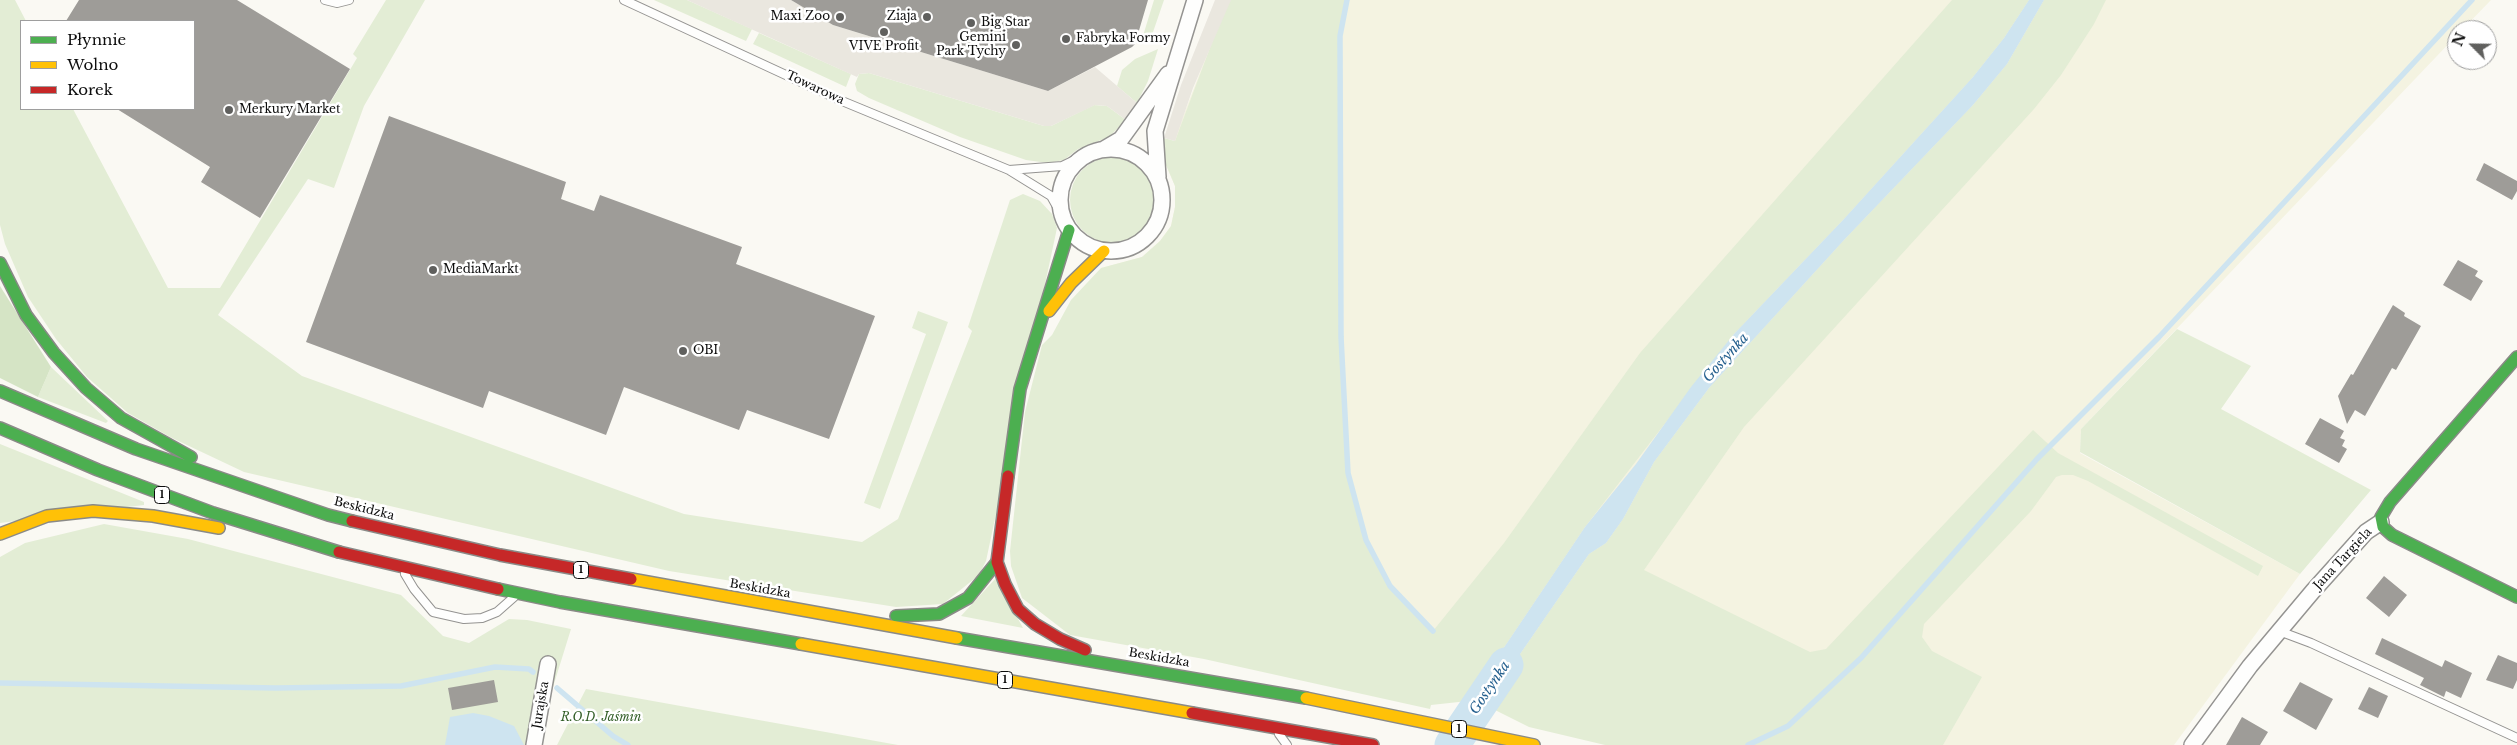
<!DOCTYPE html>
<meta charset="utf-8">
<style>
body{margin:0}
#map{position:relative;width:2517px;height:745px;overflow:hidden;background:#faf9f3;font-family:"Libre Baskerville",serif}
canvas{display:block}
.legend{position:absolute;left:20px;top:20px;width:175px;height:90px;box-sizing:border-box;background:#fff;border:1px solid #9e9e9e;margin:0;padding:6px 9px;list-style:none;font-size:15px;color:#0d0d0d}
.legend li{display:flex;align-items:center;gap:10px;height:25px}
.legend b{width:25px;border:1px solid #9e9e9e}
.north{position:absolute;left:2447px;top:20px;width:50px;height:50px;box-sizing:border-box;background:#fff;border:1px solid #9e9e9e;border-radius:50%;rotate:293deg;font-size:14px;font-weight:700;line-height:20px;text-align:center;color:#0d0d0d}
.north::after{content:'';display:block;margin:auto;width:18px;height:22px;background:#60605e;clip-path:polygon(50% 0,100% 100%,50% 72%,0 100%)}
</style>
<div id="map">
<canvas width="2517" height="745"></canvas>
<ul class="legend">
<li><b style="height:6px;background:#4caf50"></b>Płynnie</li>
<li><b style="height:6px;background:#ffc107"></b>Wolno</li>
<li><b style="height:6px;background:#c62828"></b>Korek</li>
</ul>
<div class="north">N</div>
</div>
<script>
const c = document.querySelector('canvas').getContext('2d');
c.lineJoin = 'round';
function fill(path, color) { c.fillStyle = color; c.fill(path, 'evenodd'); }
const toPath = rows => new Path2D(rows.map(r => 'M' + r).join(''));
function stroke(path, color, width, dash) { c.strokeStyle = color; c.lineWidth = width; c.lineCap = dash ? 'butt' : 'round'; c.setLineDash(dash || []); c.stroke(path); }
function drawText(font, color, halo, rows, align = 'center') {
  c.font = font + ' "Libre Baskerville",serif'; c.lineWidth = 5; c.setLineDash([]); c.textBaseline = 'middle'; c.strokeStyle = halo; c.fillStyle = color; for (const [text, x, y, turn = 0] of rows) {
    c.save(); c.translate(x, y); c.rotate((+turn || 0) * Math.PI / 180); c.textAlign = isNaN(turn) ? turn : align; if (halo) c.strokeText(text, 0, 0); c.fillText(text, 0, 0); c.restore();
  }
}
fill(toPath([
 [1228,0,2491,0,2462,30,2457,30,2457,35,2081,429,2080,453,2300,574,2174,745,1640,745,1562,723,1179,635,1101,268,1142,257,1160,241,1171,226,1175,207,1175,186,1165,163]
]), '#f4f3e1');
fill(toPath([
 [0,0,15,0,26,21,21,21,21,109,73,109,168,288,220,288,357,58,353,54,386,0,425,0,364,106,334,188,308,179,218,315,302,376,684,514,862,542,898,519,972,331,968,327,1010,200,1023,194,1040,201,1052,214,1057,228,986,561,979,575,943,604,896,607,669,571,244,472,170,437,128,413,87,377,56,339,28,297,5,244,0,225],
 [654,0,687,0,752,29,746,41],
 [1154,0,1164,0,1152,35,1142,39],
 [1228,0,1347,0,1340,36,1341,269,1348,473,1366,540,1390,585,1433,631,1504,543,1640,353,1952,0,2029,0,2004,38,1973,77,1843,220,1734,334,1585,527,1468,701,1431,705,1430,709,1204,659,1070,635,1022,598,1011,566,1010,551,1025,412,1042,345,1052,335,1071,300,1101,268,1142,257,1160,241,1171,226,1175,207,1175,186,1164,160,1164,138,1175,141],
 [2044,0,2106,0,2094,24,2061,75,2034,109,1744,427,1644,570,1810,652,1826,649,2033,430,2058,453,2263,566,2258,576,2088,481,2073,475,2062,475,2056,477,2031,511,1924,624,1922,637,1932,651,1982,677,1943,745,1605,745,1529,727,1485,705,1589,554,1606,543,1623,519,1654,462,1709,388,1844,240,1973,105,2007,64],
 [759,33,851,74,846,87,753,44],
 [1158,49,1148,81,1137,103,1117,86,1122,70,1135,59],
 [869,73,1044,126,1051,126,1094,105,1107,106,1126,120,1109,137,1078,149,1064,160,1048,163,1026,160,960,137,869,98,857,91,855,84,859,74],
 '1070 200a43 43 0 1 1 86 0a43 43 0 1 1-86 0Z',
 [918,311,948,322,880,509,864,503,926,334,912,328],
 [2177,329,2251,366,2221,409,2371,490,2300,574,2080,452,2081,429],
 [51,367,108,421,106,423,38,397],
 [0,444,144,502,144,505,0,523],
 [104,524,188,539,401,595,443,636,469,643,509,619,527,620,571,629,535,745,0,745,0,557,25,543],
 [996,578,1023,628,961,616],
 [586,689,898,745,557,745]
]), '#e3edd5');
fill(toPath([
 [0,286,51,367,38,397,0,378]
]), '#d5e4c5');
fill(toPath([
 [687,0,791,0,833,25,1048,91,1095,67,1137,103,1126,120,1107,106,1095,105,1051,126,1044,126,869,73,859,74,857,77],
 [1215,0,1231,0,1193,88,1175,141,1164,138,1181,85]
]), '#eae7df');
fill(toPath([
 [2029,0,2044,0,2007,64,1973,105,1844,240,1709,388,1654,462,1623,519,1606,543,1589,554,1485,705,1468,701,1585,527,1636,464,1691,387,1734,334,1843,220,1973,77,2004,38],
 [473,713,489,716,514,726,524,745,445,745,450,717]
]), '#cee4f0');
stroke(toPath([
 [1347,0,1340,36,1341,337,1348,473,1366,540,1390,586,1433,631],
 [0,683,276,688,401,686,495,667,529,669,533,672],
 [557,688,613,736,628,745],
 [1748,745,1788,726,1861,658,2037,459,2159,337,2472,0]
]), '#cee4f0', 5.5);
stroke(toPath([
 [1452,745,1506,665]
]), '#cee4f0', 35);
fill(toPath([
 [79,0,237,0,350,69,260,218,201,182,210,167,117,109,194,109,194,21,66,21],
 [791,0,1148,0,1135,44,1132,47,1048,91,833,25],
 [389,116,566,182,561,199,594,211,600,195,742,247,736,264,875,316,829,439,747,410,739,430,624,387,606,435,489,391,483,408,306,342],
 [2484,163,2517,181,2517,191,2512,200,2476,180],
 [2458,260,2478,271,2475,276,2483,281,2471,301,2443,285],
 [2393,305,2405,313,2404,316,2421,326,2396,370,2392,368,2365,416,2355,410,2347,424,2338,396,2351,374,2353,375],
 [2320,418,2344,431,2340,438,2345,440,2342,446,2347,449,2339,463,2305,444],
 [2384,576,2407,595,2389,617,2366,598],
 [2382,638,2442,667,2445,660,2472,673,2461,698,2446,691,2444,697,2420,685,2424,678,2375,654],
 [2498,655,2517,663,2517,680,2513,689,2486,680],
 [494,680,498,702,452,710,448,688],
 [2300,682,2333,699,2316,730,2283,711],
 [2369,687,2388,696,2378,718,2358,709],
 [2242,717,2268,732,2260,745,2226,745]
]), '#9e9c98');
const lane = toPath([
 [325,0,337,3,349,0],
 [624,0,842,101,1009,170,1051,196,1060,212],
 [1009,170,1062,166,1087,154],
 [405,574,414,589,433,612,464,619,482,618,497,612,514,597],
 [2279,631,2311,643,2517,738],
 [1279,734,1287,745]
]);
const street = toPath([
 '1060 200a51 51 0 1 1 102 0a51 51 0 1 1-102 0Z',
 [1104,149,1121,139,1168,74],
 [1158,177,1155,131,1195,0],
 [534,745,548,664],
 [2192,745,2250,666,2313,591,2366,532,2381,522]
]);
const fast = toPath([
 [0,263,26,315,54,353,86,388,121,418,191,457],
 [2517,357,2390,502,2381,517,2383,527,2392,535,2517,597],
 [0,391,136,449,328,515,352,521],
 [0,428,98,470,213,513,339,552],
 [1008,476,1020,389,1069,230],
 [498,589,560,602,801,644],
 [896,616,939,614,968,598,997,562],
 [957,638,1306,698]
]);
const slow = toPath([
 [1049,311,1071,283,1104,251],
 [0,534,47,516,93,511,153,516,219,528],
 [631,579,957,638],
 [801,644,1192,713],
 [1306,698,1534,745]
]);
const jam = toPath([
 [1008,476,997,562,1005,584,1018,609,1035,624,1060,639,1085,650],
 [352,521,500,555,631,579],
 [339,552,498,589],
 [1192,713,1373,745]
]);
stroke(lane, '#949391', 10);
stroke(street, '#949391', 18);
stroke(fast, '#8a8a87', 14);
stroke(slow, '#8a8a87', 14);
stroke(jam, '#8a8a87', 14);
stroke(lane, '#fefefd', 8);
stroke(street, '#fefefd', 15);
stroke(fast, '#4caf50', 11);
stroke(slow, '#ffc107', 11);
stroke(jam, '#c62828', 11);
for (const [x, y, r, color] of [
 [840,17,5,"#60605e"],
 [927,17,5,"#60605e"],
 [971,23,5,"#60605e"],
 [884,32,5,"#60605e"],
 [1066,39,5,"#60605e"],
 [1016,45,5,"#60605e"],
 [229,110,5,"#60605e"],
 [433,270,5,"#60605e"],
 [683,351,5,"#60605e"]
]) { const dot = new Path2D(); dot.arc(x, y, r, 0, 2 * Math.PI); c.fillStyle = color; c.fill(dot); stroke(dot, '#fff', 2); }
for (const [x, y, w] of [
 [162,495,15],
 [581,570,15],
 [1005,680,15],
 [1459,729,15]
]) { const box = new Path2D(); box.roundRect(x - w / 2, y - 8.5, w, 17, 4); c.fillStyle = '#fff'; c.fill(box); stroke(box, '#0d0d0d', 1); }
drawText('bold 11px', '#0d0d0d', null, [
 ["1",162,495],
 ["1",581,570],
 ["1",1005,680],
 ["1",1459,729]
]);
drawText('12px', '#0d0d0d', '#fff', [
 ["Maxi Zoo",830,17,"right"],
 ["Ziaja",917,17,"right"],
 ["Big Star",981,23],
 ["Gemini",1006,38,"right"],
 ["Park Tychy",1006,52,"right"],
 ["Fabryka Formy",1076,39],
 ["VIVE Profit",884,47,"center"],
 ["Merkury Market",239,110],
 ["MediaMarkt",443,270],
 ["OBI",693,351]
], 'left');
drawText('12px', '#0d0d0d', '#fff', [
 ["Towarowa",815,88,25],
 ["Beskidzka",364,509,14],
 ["Jana Targiela",2343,559,-47],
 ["Beskidzka",760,589,10],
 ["Beskidzka",1159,658,10],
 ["Jurajska",541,705,-80]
]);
drawText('italic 12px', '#315d26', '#fff', [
 ["R.O.D. Jaśmin",601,718]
]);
drawText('italic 14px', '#26618f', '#fff', [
 ["Gostynka",1726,358,-48],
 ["Gostynka",1490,688,-56]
]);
</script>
